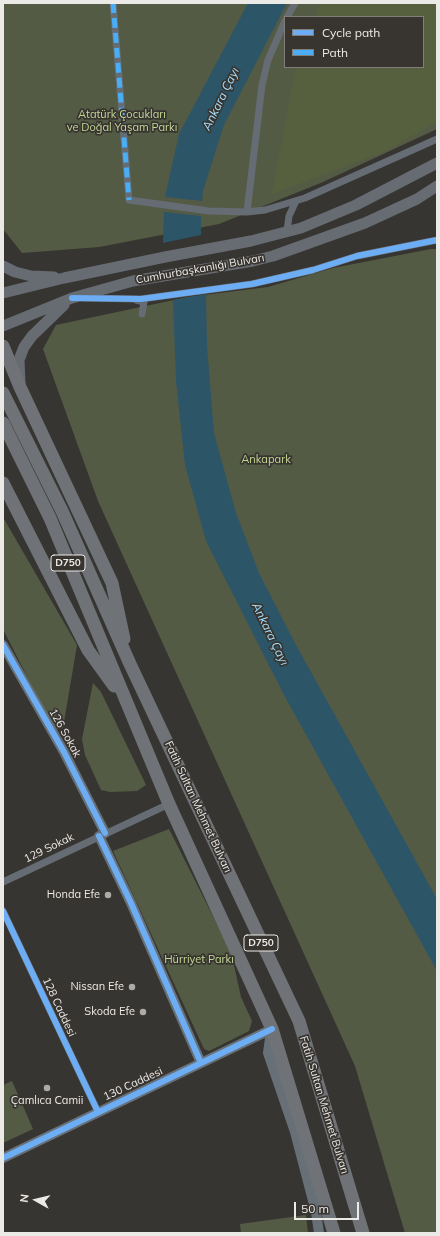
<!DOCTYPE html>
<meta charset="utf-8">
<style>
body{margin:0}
#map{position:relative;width:440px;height:1236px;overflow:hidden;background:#373532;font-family:Mulish,sans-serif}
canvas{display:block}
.frame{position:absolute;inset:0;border:4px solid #eceae7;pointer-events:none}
.legend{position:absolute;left:284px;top:16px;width:140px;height:52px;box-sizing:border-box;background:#383531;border:1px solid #807d7a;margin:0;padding:5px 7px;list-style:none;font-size:12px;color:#eceae7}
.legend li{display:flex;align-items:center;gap:8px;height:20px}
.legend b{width:20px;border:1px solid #807d7a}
.north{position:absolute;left:16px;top:1180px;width:40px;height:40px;-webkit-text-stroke:3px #383531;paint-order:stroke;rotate:278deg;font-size:11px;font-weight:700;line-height:16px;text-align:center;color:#eceae7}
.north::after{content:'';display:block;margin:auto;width:14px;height:18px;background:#eceae7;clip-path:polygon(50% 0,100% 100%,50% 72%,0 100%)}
.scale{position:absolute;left:294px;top:1202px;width:65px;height:18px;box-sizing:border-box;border:2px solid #eceae7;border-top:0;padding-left:5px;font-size:12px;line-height:14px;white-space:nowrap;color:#eceae7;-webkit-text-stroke:3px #383531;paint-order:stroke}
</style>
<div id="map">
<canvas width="440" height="1236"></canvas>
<div class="frame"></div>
<ul class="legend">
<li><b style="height:5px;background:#6dadf4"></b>Cycle path</li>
<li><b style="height:5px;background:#49aef6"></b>Path</li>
</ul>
<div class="north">N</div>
<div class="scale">50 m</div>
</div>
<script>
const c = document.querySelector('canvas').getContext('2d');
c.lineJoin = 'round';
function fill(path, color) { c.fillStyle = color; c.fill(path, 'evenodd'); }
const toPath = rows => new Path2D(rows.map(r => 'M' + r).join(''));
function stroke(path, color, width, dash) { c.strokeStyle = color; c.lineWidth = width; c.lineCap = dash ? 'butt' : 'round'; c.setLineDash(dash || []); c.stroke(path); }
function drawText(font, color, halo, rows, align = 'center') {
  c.font = font + ' Mulish,sans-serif'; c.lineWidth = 3.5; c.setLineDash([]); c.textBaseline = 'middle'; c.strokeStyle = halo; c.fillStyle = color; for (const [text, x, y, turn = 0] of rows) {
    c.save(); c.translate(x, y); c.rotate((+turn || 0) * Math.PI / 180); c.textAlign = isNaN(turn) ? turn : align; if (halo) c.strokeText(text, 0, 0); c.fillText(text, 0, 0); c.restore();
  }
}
fill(toPath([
 [3,3,437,3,437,129,323,182,219,224,99,247,22,253,3,229],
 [285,17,423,17,423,67,285,67],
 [431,249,437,249,437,1233,405,1233,355,1066,98,501,43,349,56,325,188,297,268,287,333,268],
 [4,519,77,645,63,728,54,730,3,629],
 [93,683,101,692,146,785,137,791,110,792,101,790,85,755,82,739],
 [169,829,231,952,241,997,252,1021,249,1031,209,1051,204,1049,113,851],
 [12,1081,33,1129,3,1143,3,1085],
 [306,1215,308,1233,241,1233,240,1224]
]), '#545b44');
fill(toPath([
 [320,3,437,3,437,121,390,149,272,194,296,67,423,67,423,17,315,17]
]), '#57603e');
fill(toPath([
 [248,3,287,3,224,125,203,191,202,201,165,197,179,134],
 [164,212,201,216,201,235,163,243],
 [206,294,207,346,214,433,236,513,259,573,296,645,437,899,437,971,284,695,206,541,185,465,176,381,173,300]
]), '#2d5568');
stroke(toPath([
 [113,3,129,200,209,211,247,212,265,210,305,198,437,139],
 [287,17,295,3],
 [247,212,262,85,268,60,285,21],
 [287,231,289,216,296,201],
 [82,298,141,299,252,284,313,270,357,256,437,240],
 [136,300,144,302,142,314],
 [3,882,169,804],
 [3,911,98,1112]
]), '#666c73', 7);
stroke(toPath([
 [3,645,64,752,105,833],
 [99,836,131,903,201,1063],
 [271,1031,268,1053,295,1132,316,1212,319,1233],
 [3,1158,272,1029]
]), '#677076', 10);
stroke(toPath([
 [3,266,15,272,31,276,54,277],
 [3,293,64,278,165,257,251,241,301,228,356,205,437,163],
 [3,326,72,298,133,281,253,261,273,256,365,223,417,199,437,186],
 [20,383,19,360,24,347,32,336,64,305]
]), '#676c73', 11);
stroke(toPath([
 [3,346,20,387,112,583,124,639],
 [3,393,62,511,130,664,299,1021,363,1233],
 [3,423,50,518,169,804,272,1029,334,1233],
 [3,483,88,650,114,686]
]), '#6f7276', 13);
stroke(toPath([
 [113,3,129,200]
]), '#49aef6', 5, [10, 5]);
stroke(toPath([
 [72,298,141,299,252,284,313,270,357,256,437,240],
 [3,645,64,752,105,833],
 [99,836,131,903,201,1063],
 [3,911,98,1112],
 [3,1158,272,1029]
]), '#6dadf4', 6);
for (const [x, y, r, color] of [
 [108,895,4,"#adaba8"],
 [132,987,4,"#adaba8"],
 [143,1012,4,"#adaba8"],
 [47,1088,4,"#adaba8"]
]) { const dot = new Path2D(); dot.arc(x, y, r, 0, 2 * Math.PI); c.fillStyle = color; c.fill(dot); stroke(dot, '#383531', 1.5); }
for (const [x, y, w] of [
 [68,563,34],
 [261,943,34]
]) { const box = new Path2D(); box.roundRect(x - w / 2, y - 8, w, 16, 3); c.fillStyle = '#383531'; c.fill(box); stroke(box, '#eceae7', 1); }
drawText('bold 10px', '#eceae7', null, [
 ["D750",68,563],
 ["D750",261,943]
]);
drawText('11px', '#c4d895', '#383531', [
 ["Atatürk Çocukları",122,115],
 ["ve Doğal Yaşam Parkı",122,128],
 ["Ankapark",266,460],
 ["Hürriyet Parkı",199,960]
]);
drawText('11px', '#eceae7', '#383531', [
 ["Cumhurbaşkanlığı Bulvarı",200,269,-10],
 ["126 Sokak",65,733,61],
 ["Fatih Sultan Mehmet Bulvarı",198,807,65],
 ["129 Sokak",49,848,-26],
 ["128 Caddesi",59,1007,65],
 ["130 Caddesi",133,1084,-25],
 ["Fatih Sultan Mehmet Bulvarı",324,1105,73]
]);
drawText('11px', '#eceae7', '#383531', [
 ["Honda Efe",100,895],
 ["Nissan Efe",124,987],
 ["Skoda Efe",135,1012],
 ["Çamlıca Camii",47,1101,"center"]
], 'right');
drawText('italic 12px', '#a6e0fe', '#383531', [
 ["Ankara Çayı",221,99,-64],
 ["Ankara Çayı",270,634,64]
]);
</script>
